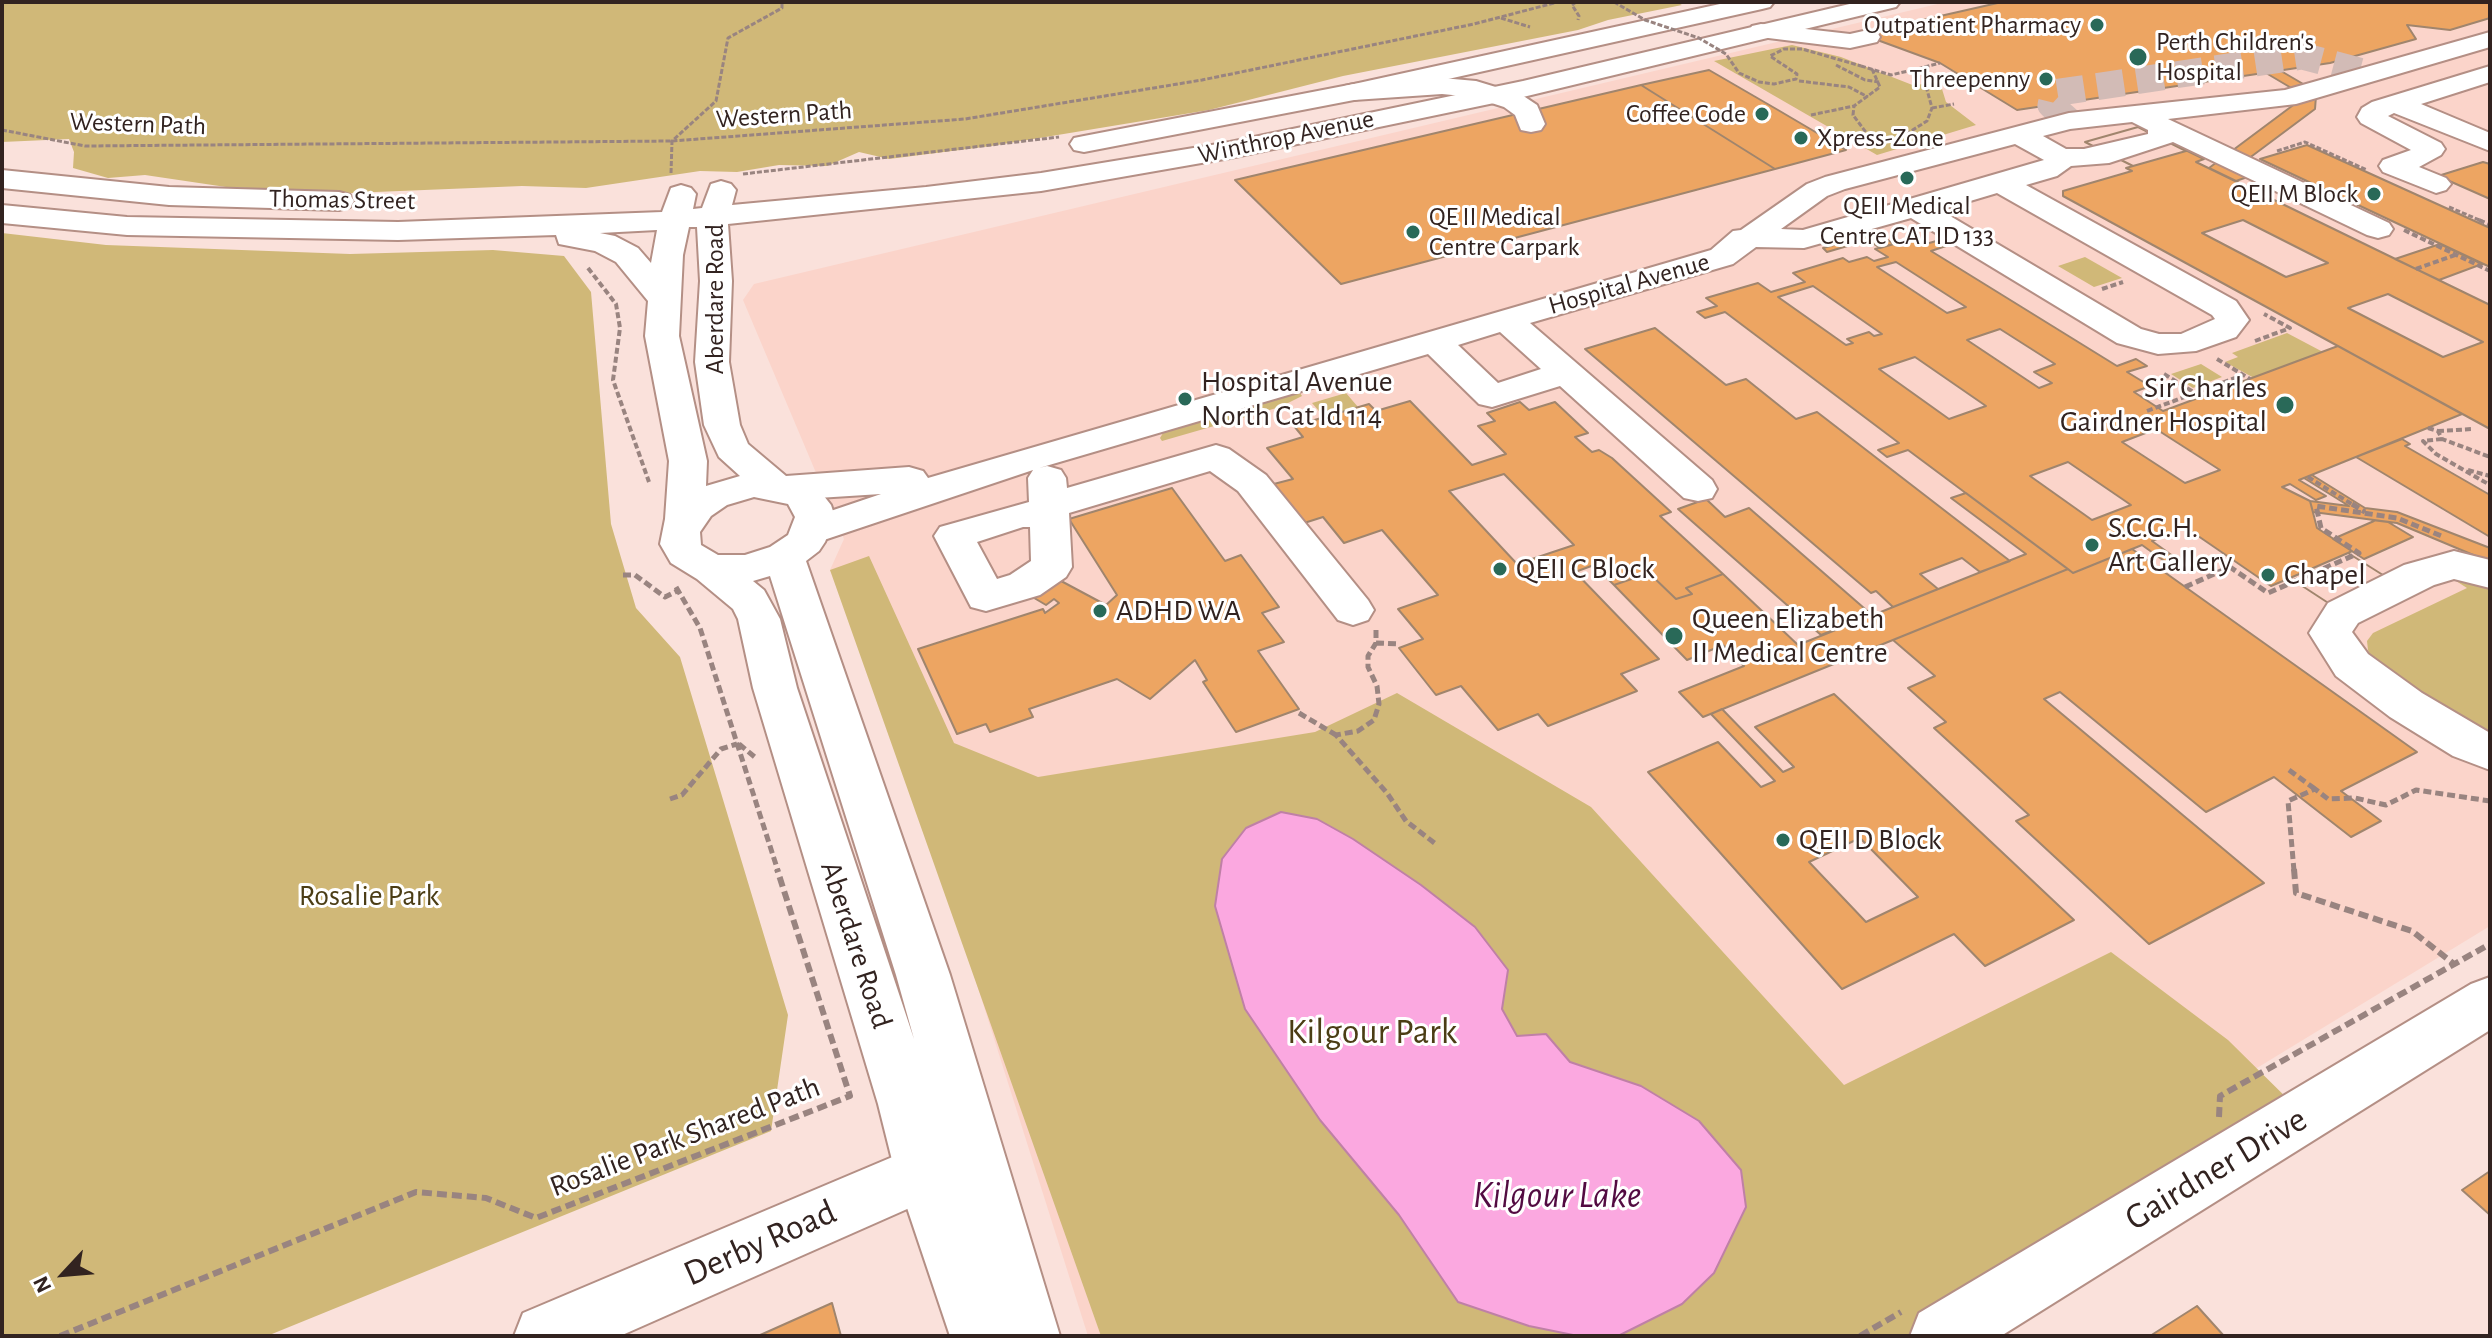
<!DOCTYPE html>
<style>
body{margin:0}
#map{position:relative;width:2492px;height:1338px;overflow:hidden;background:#fae1db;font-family:"Alegreya Sans",sans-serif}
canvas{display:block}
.frame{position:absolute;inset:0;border:4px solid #322320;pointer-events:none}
.north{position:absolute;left:24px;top:1234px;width:80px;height:80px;-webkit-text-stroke:6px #fff;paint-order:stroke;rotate:244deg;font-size:22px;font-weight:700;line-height:32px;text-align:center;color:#322320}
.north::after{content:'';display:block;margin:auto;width:28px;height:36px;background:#322320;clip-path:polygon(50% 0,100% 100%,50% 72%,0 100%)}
</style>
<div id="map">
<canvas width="2492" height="1338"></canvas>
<div class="frame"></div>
<div class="north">N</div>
</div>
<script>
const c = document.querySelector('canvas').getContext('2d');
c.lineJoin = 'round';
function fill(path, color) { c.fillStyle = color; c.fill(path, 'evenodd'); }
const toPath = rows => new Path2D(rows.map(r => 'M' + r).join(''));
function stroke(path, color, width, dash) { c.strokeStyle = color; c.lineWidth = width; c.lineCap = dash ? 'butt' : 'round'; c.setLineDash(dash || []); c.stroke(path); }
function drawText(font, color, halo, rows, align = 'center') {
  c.font = font + ' "Alegreya Sans",sans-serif'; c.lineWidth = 6; c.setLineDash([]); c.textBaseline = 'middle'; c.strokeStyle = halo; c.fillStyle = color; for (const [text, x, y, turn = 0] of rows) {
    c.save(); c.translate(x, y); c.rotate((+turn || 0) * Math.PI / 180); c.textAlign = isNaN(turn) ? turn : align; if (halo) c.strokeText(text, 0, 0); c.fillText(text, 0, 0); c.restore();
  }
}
fill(toPath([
 [1946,2,2490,2,2490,926,1817,1336,1088,1336,888,703,830,570,844,539,743,300,754,284]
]), '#fbd4ca');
fill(toPath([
 [2,2,1676,2,1682,5,1608,20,1578,30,1343,76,1209,110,991,146,889,159,859,152,827,166,779,165,737,172,700,171,586,188,522,186,351,193,226,187,145,175,108,178,73,168,74,152,69,139,2,142],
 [1792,45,1841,57,1915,86,1932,81,1942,89,1946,102,1976,125,1877,155,1714,61],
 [2,233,106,245,350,254,493,250,564,256,591,292,611,524,636,608,680,657,788,1015,771,1131,267,1336,2,1336],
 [2085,257,2122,278,2094,287,2058,266],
 [2287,333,2323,352,2254,378,2225,362,2238,357,2232,353],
 [2201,364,2222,377,2193,388,2171,374],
 [1300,393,1302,396,1280,407,1162,441,1160,438,1163,433],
 [1346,393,1358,407,1324,417,1312,403],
 [869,556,954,743,1038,777,1315,732,1397,693,1591,807,1844,1085,2111,952,2228,1040,2304,1115,1942,1336,1101,1336,830,570],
 [2453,579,2490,585,2490,746,2375,667,2368,650,2367,641,2373,633,2467,588]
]), '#d0b878');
const water = toPath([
 [1281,812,1317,819,1353,839,1421,885,1475,927,1508,970,1502,1009,1517,1036,1546,1034,1570,1062,1641,1086,1699,1121,1741,1170,1746,1207,1714,1273,1682,1304,1618,1336,1578,1336,1529,1326,1458,1302,1399,1215,1320,1120,1245,1009,1215,906,1222,859,1246,828,1281,812]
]);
fill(water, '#fba8e0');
stroke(water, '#bf80a6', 2);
const building = toPath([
 [2002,2,2490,2,2490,18,2450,30,2407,25,2416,39,2330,63,2017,110,1940,63,1861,34,2002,2],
 [1709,70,1778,110,1846,150,1775,169,1641,85,1709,70],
 [2281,71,2310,88,2316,96,2315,109,2244,162,2253,175,2236,181,2209,168,2296,103,2293,89,2266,73,2281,71],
 [1641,85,1775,169,1341,284,1235,180,1641,85],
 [2138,127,2204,159,2196,162,2490,305,2490,429,2063,196,2063,191,2132,171,2126,168,2133,166,2085,142,2138,127],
 [2243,220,2328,263,2286,277,2202,233,2243,220],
 [2388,294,2483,342,2443,357,2348,308,2388,294],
 [2138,127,2186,151,2133,166,2085,142,2138,127],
 [2307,145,2490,228,2490,267,2260,159,2307,145],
 [2483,162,2490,164,2490,199,2438,176,2483,162],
 [1877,233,1894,244,1880,248,1868,240,1827,252,1823,248,1877,233],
 [1911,239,1922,245,1940,240,1949,245,1931,251,2117,366,2136,359,2147,366,2127,372,2150,386,2134,392,2163,411,2338,346,2462,414,2299,480,2326,496,2316,500,2290,484,2282,487,2310,501,2317,528,2352,551,2348,553,2394,582,2336,608,2290,578,2271,586,2185,527,2152,541,2177,559,2167,563,2142,545,2073,573,1908,450,1887,457,1878,450,1899,443,1725,312,1705,318,1697,312,1717,306,1706,298,1758,283,1771,292,1805,282,1793,273,1843,258,1849,262,1867,257,1874,261,1888,257,1875,249,1911,239],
 [1896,262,1966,307,1947,313,1877,267,1896,262],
 [1813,286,1882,334,1874,336,1869,332,1847,339,1853,343,1846,345,1778,297,1813,286],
 [2000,329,2055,364,2034,372,2052,383,2039,388,1967,340,2000,329],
 [1915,357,1986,406,1949,419,1879,369,1915,357],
 [2156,429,2220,470,2185,483,2122,442,2156,429],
 [2068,462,2131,505,2092,520,2030,476,2068,462],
 [2440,244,2482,264,2439,280,2395,259,2440,244],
 [1655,328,1726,385,1746,379,1796,419,1817,412,2010,561,1980,572,1962,558,1920,574,1938,589,1893,607,1876,591,1871,593,1585,349,1655,328],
 [1410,401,1472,465,1506,454,1478,426,1495,421,1487,413,1520,402,1529,410,1555,402,1588,433,1575,437,1592,452,1599,450,1612,458,1671,512,1660,516,1723,574,1686,588,1692,594,1676,599,1649,573,1614,585,1594,565,1575,572,1659,659,1621,674,1637,691,1548,726,1538,714,1498,730,1461,686,1436,695,1399,648,1423,639,1398,609,1438,595,1382,530,1344,543,1323,517,1301,524,1270,485,1293,479,1267,448,1303,437,1294,426,1369,404,1376,411,1410,401],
 [1504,474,1574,545,1517,564,1449,491,1504,474],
 [2402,439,2410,444,2405,446,2490,495,2490,537,2356,457,2402,439],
 [2312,475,2365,508,2397,512,2490,548,2490,562,2397,523,2313,512,2310,501,2349,506,2304,478,2312,475],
 [1172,488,1225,561,1241,555,1279,607,1262,613,1284,642,1258,651,1299,709,1236,732,1203,682,1207,680,1195,660,1150,699,1117,679,1029,709,1033,717,990,732,986,724,957,734,918,649,1043,609,1045,613,1059,603,1054,599,1046,605,1024,592,1048,574,1106,605,1117,595,1069,519,1172,488],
 [1966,493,2068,569,1703,717,1679,692,1744,666,1723,645,1687,660,1614,585,1649,573,1676,599,1692,594,1686,588,1723,574,1798,645,2026,554,1951,498,1966,493],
 [1706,499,1725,517,1749,508,1872,615,1821,635,1678,509,1706,499],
 [2372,520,2388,522,2413,537,2364,559,2333,539,2374,521,2372,520],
 [2132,549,2417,752,2341,791,2381,821,2351,837,2274,777,2206,812,2060,692,2044,699,2264,883,2149,944,2016,821,2029,815,1934,728,1946,722,1908,688,1935,676,1893,640,2068,569,2073,573,2132,549],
 [2348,553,2394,582,2336,608,2290,578,2348,553],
 [1834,694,2005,855,2074,920,1985,966,1954,934,1842,989,1648,772,1718,742,1761,787,1775,781,1711,714,1722,709,1783,772,1794,767,1755,727,1834,694],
 [1860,838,1918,897,1866,922,1809,862,1860,838],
 [2490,1171,2490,1215,2462,1190,2490,1171],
 [832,1303,841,1336,758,1336,832,1303],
 [2197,1306,2224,1336,2150,1336,2197,1306]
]);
fill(building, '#eda562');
stroke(building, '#a0856d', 2);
stroke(toPath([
 [2069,121,2051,105,2054,93,2302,56,2370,74]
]), '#d2bbb6', 27, [27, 13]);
const minor = toPath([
 [1761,24,1850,34,1868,30,1877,32,1880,37,1877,42,1850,48,1752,36,1749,31,1752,26,1761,24],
 [2490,32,2490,47,2296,104,2168,119,2389,223,2393,229,2389,235,2378,238,2367,235,2173,142,2109,163,2071,166,2057,176,2026,185,2236,301,2249,320,2236,337,2196,351,2158,354,2117,343,1911,218,1804,248,1756,247,1733,264,1530,323,1712,480,1717,489,1712,498,1698,501,1684,498,1560,386,1492,407,1479,404,1428,354,1039,468,1047,466,1061,470,1066,478,1067,488,1216,445,1229,449,1266,475,1368,600,1374,610,1368,620,1353,625,1338,620,1238,491,1210,471,1069,513,1072,567,1066,577,1040,595,986,611,971,607,934,536,940,527,1029,502,1028,478,1033,470,812,544,798,540,792,531,798,522,881,494,786,500,772,497,767,488,772,479,786,476,909,467,923,471,928,478,1711,250,1733,231,1741,230,1807,184,1825,177,2069,113,2285,90,2490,32],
 [2132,122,2148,130,2148,134,2084,149,2066,149,2043,136,2070,129,2132,122],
 [2015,144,2044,160,1803,230,1781,229,1827,196,1845,189,2015,144],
 [1997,193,2212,315,2215,319,2181,334,2159,334,2141,329,1940,210,1997,193],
 [1500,332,1541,369,1498,383,1458,345,1500,332],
 [1023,527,1030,527,1031,561,1010,575,997,579,977,542,1023,527],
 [2490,66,2490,82,2421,104,2490,133,2490,151,2394,113,2388,116,2441,143,2445,149,2441,155,2419,167,2446,178,2451,184,2446,190,2436,193,2383,172,2379,166,2383,160,2411,150,2361,123,2357,117,2362,108,2372,102,2490,66],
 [1442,78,1476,81,1522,95,1537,105,1545,124,1541,130,1531,132,1521,130,1515,115,1504,107,1473,97,1442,94,1354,100,1345,98,1341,92,1345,86,1354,84,1442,78],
 [2454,551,2490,560,2490,588,2454,579,2434,585,2358,623,2352,632,2368,654,2422,693,2490,733,2490,770,2453,756,2390,717,2336,676,2309,633,2328,603,2404,565,2454,551],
 [2490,977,2490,1030,2001,1336,1910,1336,1919,1313,2471,984,2490,977],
 [954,1131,975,1139,983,1159,975,1179,620,1336,514,1336,523,1313,954,1131]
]);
const major = toPath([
 [1729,2,1774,2,1770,7,1762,9,1354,100,1084,152,1074,150,1070,144,1074,138,1084,136,1354,84,1729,2],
 [1858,2,1900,2,1896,7,1523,97,1230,158,1041,191,728,224,732,281,729,362,740,425,748,444,786,476,816,486,831,505,835,517,825,542,819,551,806,561,950,975,1060,1336,950,1336,895,1172,878,1104,753,688,738,619,733,609,697,579,671,563,660,544,665,519,669,461,645,336,648,301,616,262,595,251,559,244,556,235,398,240,127,235,2,223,2,205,127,217,398,222,662,212,671,188,681,185,691,188,696,194,693,209,702,208,711,184,721,181,731,184,736,190,732,205,926,187,1041,173,1230,142,1523,81,1858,2],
 [689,227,697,227,700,281,695,362,704,425,719,457,740,476,706,486,707,461,679,336,683,255,689,227],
 [657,230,651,263,638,248,615,236,600,233,657,230],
 [754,497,788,504,795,517,788,535,770,547,745,555,718,555,701,545,700,532,711,516,727,505,754,497],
 [770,576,896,975,914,1039,797,688,780,619,764,590,753,581,770,576],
 [2,170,169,187,339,192,350,195,354,201,350,207,339,210,169,205,2,188,2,170]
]);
stroke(minor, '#b48f85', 4);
stroke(major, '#b48f85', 4);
stroke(toPath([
 [1576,2,1572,5,1579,16,1578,20],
 [1501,18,1530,27],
 [1836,65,1865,80,1879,82],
 [1861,66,1891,75,1921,68],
 [1872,69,1880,87,1854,106,1853,115,1871,139,1884,145],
 [1799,81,1849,87,1868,97],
 [1932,108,1954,104],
 [1811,115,1854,106],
 [2,130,85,146,672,141,965,119,1202,80,1474,24,1558,2],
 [1900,138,1927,121,1932,108,1921,68,1940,63],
 [2277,151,2305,142,2367,170],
 [671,173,672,141,716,101,728,38,782,8,782,2],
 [743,174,1059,137],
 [2449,207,2484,222]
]), '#998480', 3, [5, 2]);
stroke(toPath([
 [2479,220,2490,225],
 [2404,230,2490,271],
 [588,268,616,304,620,328,613,380,649,482],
 [2416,269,2455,255],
 [2102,289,2123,282],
 [2255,341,2290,328,2264,314],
 [2217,359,2250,379],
 [2164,374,2195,393],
 [2147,411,2243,375],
 [2428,428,2438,431,2442,439,2490,457],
 [2438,431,2473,429],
 [2442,439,2423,441,2436,454,2490,485],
 [2468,470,2490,476],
 [2308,477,2355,506]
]), '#998480', 4, [6, 3]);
stroke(toPath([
 [2352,504,2365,512],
 [623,575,635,575,665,597,679,590],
 [676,587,700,628,778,871],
 [2185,587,2230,567,2268,593,2359,553,2321,528,2316,506,2397,518,2444,537],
 [1376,630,1376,643,1368,656,1368,667,1377,686,1379,704,1374,720,1358,731,1336,735,1387,793,1406,821,1437,845],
 [1376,643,1400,644],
 [1299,713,1336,735],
 [739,744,756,758],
 [2289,770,2315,789],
 [670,799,682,795,721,749,737,744],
 [2294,871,2288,801,2315,789,2328,799,2355,798,2386,805,2416,790,2490,801]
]), '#998480', 5, [8, 4]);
stroke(toPath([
 [2294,869,2296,893,2412,931,2454,964],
 [2219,1117,2220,1096,2490,944],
 [60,1336,416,1192,486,1198,536,1218,850,1096,777,869],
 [1860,1336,1901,1312]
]), '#998480', 6, [10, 5]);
fill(minor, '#fff');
fill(major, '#fff');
stroke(toPath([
 [1614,2,1645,20,1699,38,1726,54,1739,73,1759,82,1774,84,1796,79,1797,74,1770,56,1784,49,1802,49,1861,66]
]), '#998480', 3, [5, 2]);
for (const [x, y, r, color] of [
 [2097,25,8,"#296958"],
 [2138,57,10,"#296958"],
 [2046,79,8,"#296958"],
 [1762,114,8,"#296958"],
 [1801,138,8,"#296958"],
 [1907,178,8,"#296958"],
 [2374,194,8,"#296958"],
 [1413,232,8,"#296958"],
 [1185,399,8,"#296958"],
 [2285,405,10,"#296958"],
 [2092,545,8,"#296958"],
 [1500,569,8,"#296958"],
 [2268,575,8,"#296958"],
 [1100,611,8,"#296958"],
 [1674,636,10,"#296958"],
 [1783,840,8,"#296958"]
]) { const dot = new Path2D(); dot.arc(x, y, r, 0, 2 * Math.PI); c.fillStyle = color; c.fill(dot); stroke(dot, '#fff', 3); }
drawText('26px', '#322320', '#fff', [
 ["Outpatient Pharmacy",2081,25],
 ["Perth Children's",2156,42,"left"],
 ["Hospital",2156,72,"left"],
 ["Threepenny",2030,79],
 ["Coffee Code",1746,114],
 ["Xpress-Zone",1817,138,"left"],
 ["QEII M Block",2358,194],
 ["QEII Medical",1907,206,"center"],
 ["Centre CAT ID 133",1907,236,"center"],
 ["QE II Medical",1429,217,"left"],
 ["Centre Carpark",1429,247,"left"]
], 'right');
drawText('26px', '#322320', '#fff', [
 ["Western Path",784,115,-4],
 ["Western Path",138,124,2],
 ["Winthrop Avenue",1286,137,-12],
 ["Thomas Street",342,200,1],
 ["Hospital Avenue",1629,284,-16],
 ["Aberdare Road",715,299,-90]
]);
drawText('30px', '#322320', '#fff', [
 ["Hospital Avenue",1201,382],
 ["North Cat Id 114",1201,416],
 ["Sir Charles",2267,388,"right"],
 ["Gairdner Hospital",2267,422,"right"],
 ["S.C.G.H.",2108,528],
 ["Art Gallery",2108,562],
 ["QEII C Block",1516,569],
 ["Chapel",2284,575],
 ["ADHD WA",1116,611],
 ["Queen Elizabeth",1692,619],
 ["II Medical Centre",1692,653],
 ["QEII D Block",1799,840]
], 'left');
drawText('30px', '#4b3d15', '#fff', [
 ["Rosalie Park",369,896]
]);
drawText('30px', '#322320', '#fff', [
 ["Aberdare Road",856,945,72],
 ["Rosalie Park Shared Path",685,1137,-21]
]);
drawText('36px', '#4b3d15', '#fff', [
 ["Kilgour Park",1372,1032]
]);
drawText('36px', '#322320', '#fff', [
 ["Gairdner Drive",2216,1169,-31],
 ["Derby Road",760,1243,-24]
]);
drawText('italic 38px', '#530b42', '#fff', [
 ["Kilgour Lake",1557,1196]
]);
</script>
